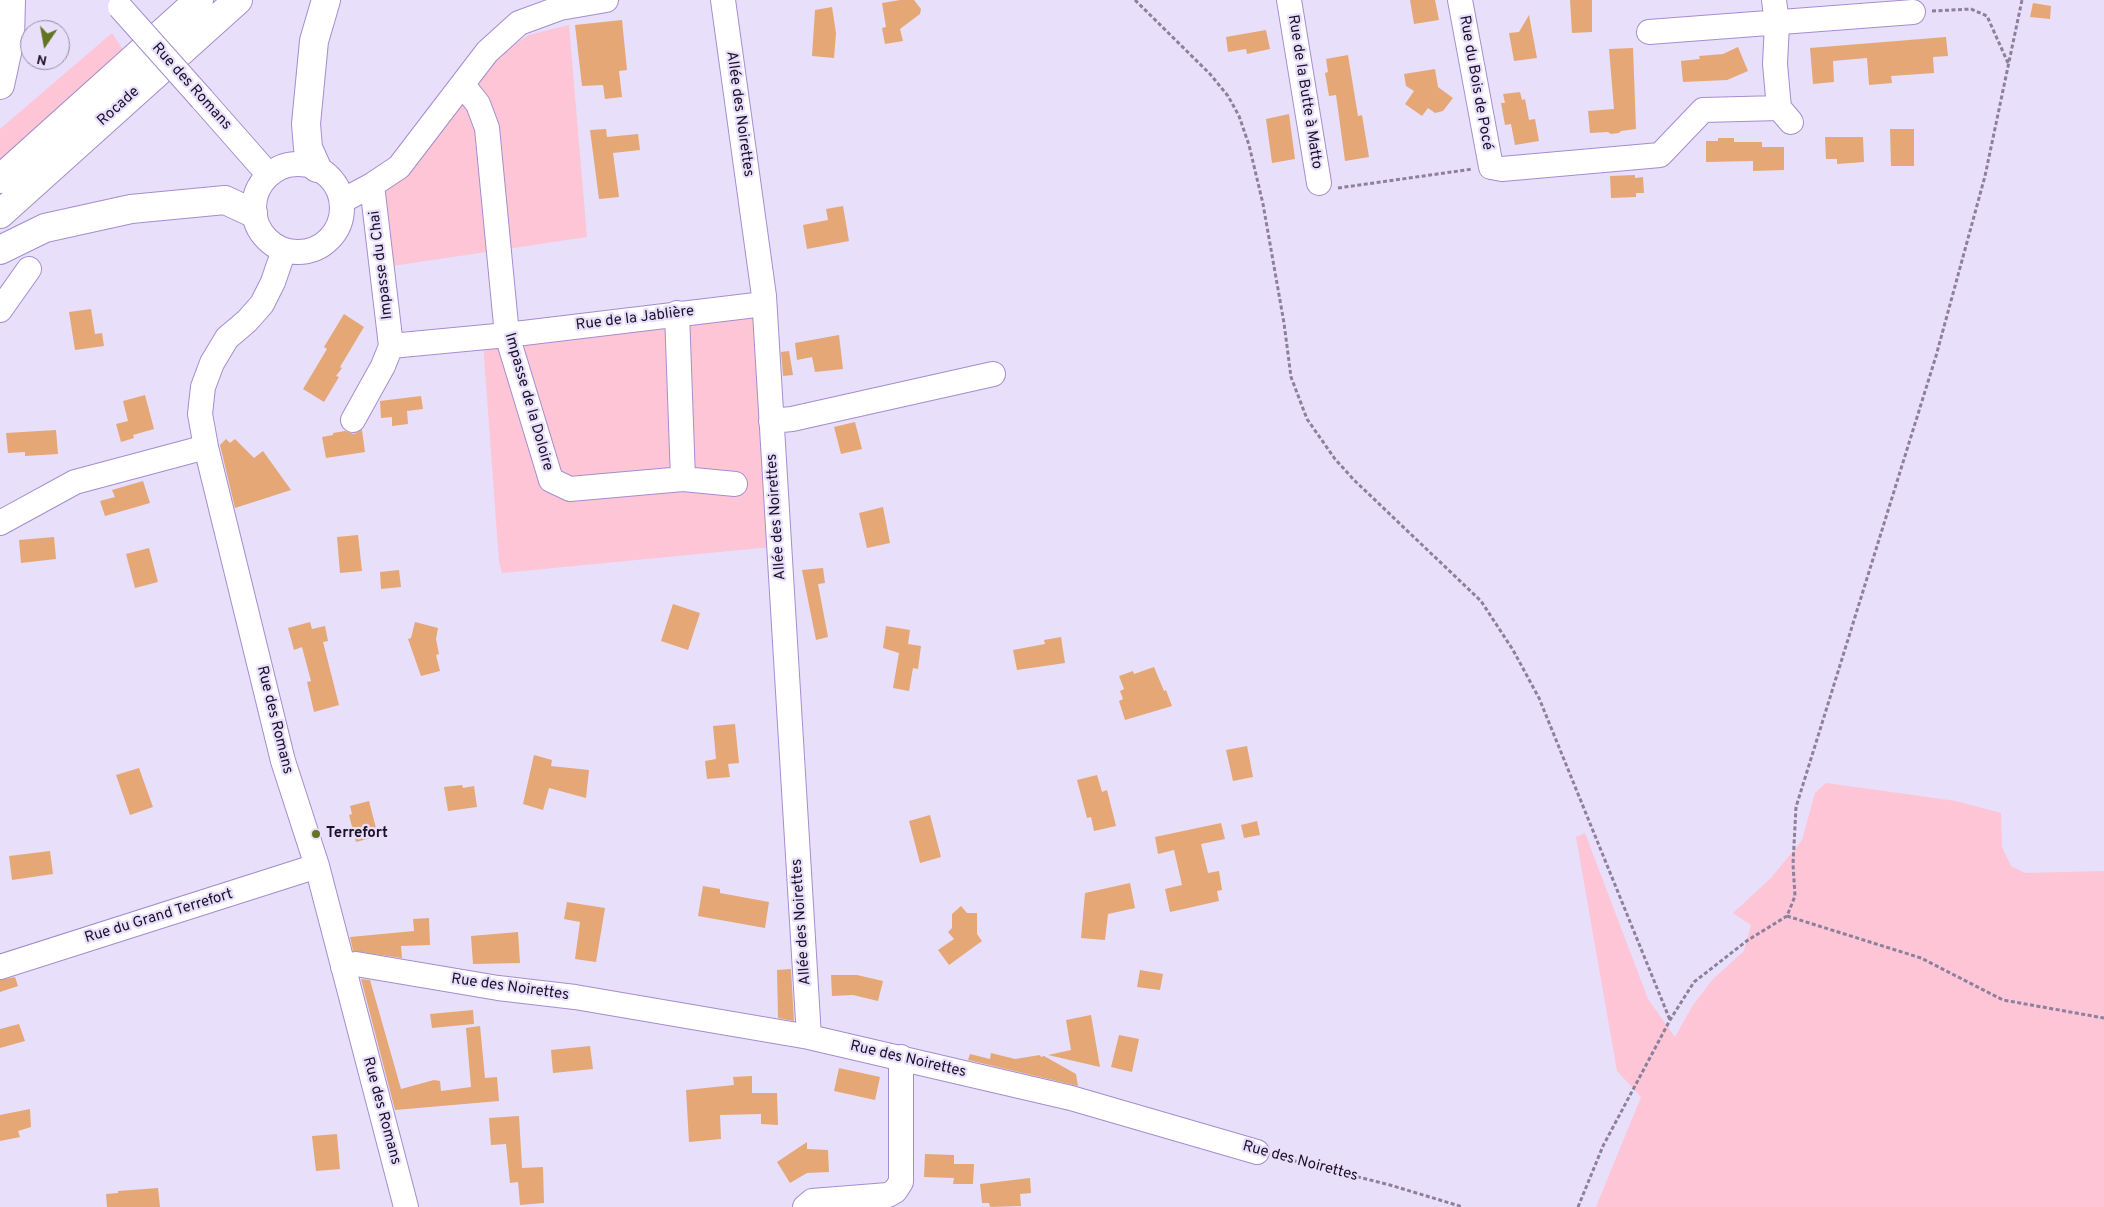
<!DOCTYPE html>
<meta charset="utf-8">
<style>
body{margin:0}
#map{position:relative;width:2104px;height:1207px;overflow:hidden;background:#e8dffb;font-family:Overpass,sans-serif}
canvas{display:block}
.north{position:absolute;left:20px;top:20px;width:50px;height:50px;box-sizing:border-box;background:#e8dffb;border:1px solid #968ca7;border-radius:50%;rotate:192deg;font-size:14px;font-weight:700;line-height:20px;text-align:center;color:#1a1029}
.north::after{content:'';display:block;margin:auto;width:18px;height:22px;background:#637421;clip-path:polygon(50% 0,100% 100%,50% 72%,0 100%)}
</style>
<div id="map">
<canvas width="2104" height="1207"></canvas>
<div class="north">N</div>
</div>
<script>
const c = document.querySelector('canvas').getContext('2d');
c.lineJoin = 'round';
function fill(path, color) { c.fillStyle = color; c.fill(path, 'evenodd'); }
const toPath = rows => new Path2D(rows.map(r => 'M' + r).join(''));
function stroke(path, color, width, dash) { c.strokeStyle = color; c.lineWidth = width; c.lineCap = dash ? 'butt' : 'round'; c.setLineDash(dash || []); c.stroke(path); }
function drawText(font, color, halo, rows, align = 'center') {
  c.font = font + ' Overpass,sans-serif'; c.lineWidth = 4.5; c.setLineDash([]); c.textBaseline = 'middle'; c.strokeStyle = halo; c.fillStyle = color; for (const [text, x, y, turn = 0] of rows) {
    c.save(); c.translate(x, y); c.rotate((+turn || 0) * Math.PI / 180); c.textAlign = isNaN(turn) ? turn : align; if (halo) c.strokeText(text, 0, 0); c.fillText(text, 0, 0); c.restore();
  }
}
fill(toPath([
 [569,25,587,237,392,266,384,188,457,113,489,61,529,35],
 [112,33,134,66,0,189,0,129],
 [758,297,771,547,502,573,499,562,482,329],
 [1826,783,1956,801,2001,813,2002,847,2011,866,2025,873,2104,871,2104,1207,1596,1207,1641,1097,1617,1071,1576,837,1585,833,1648,999,1675,1037,1693,1005,1713,979,1744,951,1751,925,1733,913,1771,878,1802,840,1815,793]
]), '#fdc5d5');
fill(toPath([
 [900,0,914,0,921,9,920,14,900,29,903,41,885,44,882,28,886,27,882,3],
 [1410,0,1435,0,1439,20,1414,24],
 [1570,0,1592,0,1592,32,1572,33],
 [2033,3,2051,6,2050,19,2030,17],
 [832,7,836,33,834,58,812,56,815,10],
 [1529,15,1537,58,1514,61,1509,33,1519,32],
 [622,20,627,70,619,71,622,97,605,99,603,85,582,86,575,25],
 [1266,30,1270,49,1247,54,1246,49,1228,52,1226,37],
 [1946,37,1948,56,1933,57,1934,73,1891,76,1892,83,1869,85,1867,58,1833,61,1834,82,1813,84,1810,48],
 [1738,47,1748,71,1727,80,1683,82,1681,61,1700,59,1699,56,1723,54],
 [1633,48,1636,129,1621,131,1619,133,1611,134,1608,132,1590,133,1588,111,1614,109,1609,49],
 [1348,55,1358,116,1362,115,1369,157,1345,161,1336,95,1329,96,1325,73,1328,72,1326,59],
 [1435,69,1438,87,1453,98,1443,111,1435,113,1428,108,1422,116,1405,104,1414,91,1406,86,1404,74],
 [1520,92,1522,100,1525,99,1529,120,1535,119,1539,141,1515,145,1511,124,1505,125,1501,103,1505,103,1503,94],
 [1289,114,1295,159,1272,163,1266,119],
 [606,129,607,137,638,134,640,150,613,153,619,197,599,199,590,130],
 [1890,129,1914,129,1914,166,1891,166],
 [1825,137,1863,137,1864,162,1837,164,1837,159,1826,159],
 [1718,138,1734,138,1734,142,1762,142,1762,147,1784,147,1784,170,1753,171,1753,161,1706,162,1706,141,1718,141],
 [1635,175,1635,178,1643,177,1644,193,1636,193,1636,197,1611,198,1610,176],
 [843,206,849,241,807,249,803,225,828,220,826,209],
 [91,309,95,334,102,333,104,346,75,350,69,312],
 [344,314,364,327,340,367,342,368,336,376,339,377,324,402,303,389,327,349,324,347],
 [839,335,843,369,815,372,812,357,797,360,795,343],
 [789,351,793,375,783,376,781,352],
 [145,395,154,429,133,435,134,438,121,442,116,424,128,421,123,401],
 [421,396,423,409,407,411,408,424,392,426,392,417,381,418,380,401],
 [855,422,862,449,841,454,834,427],
 [56,430,58,454,25,456,25,452,8,453,6,433],
 [362,430,365,452,326,458,322,437,333,435,333,433,345,431,354,434],
 [226,439,230,443,235,439,254,458,263,451,291,490,235,508,220,445],
 [143,481,150,503,105,516,100,501,115,497,112,490],
 [883,507,890,543,867,548,859,513],
 [358,535,362,571,340,573,337,537],
 [54,537,56,559,21,563,19,540],
 [149,548,158,582,135,588,126,554],
 [823,568,825,583,818,584,828,637,816,640,802,570],
 [399,570,401,587,381,589,380,572],
 [673,604,700,613,688,650,661,641],
 [310,622,312,629,325,626,328,641,323,642,339,705,314,712,307,682,311,681,302,647,294,650,288,628],
 [415,622,438,628,436,639,439,654,436,655,440,671,421,676,408,639,411,638],
 [886,626,910,630,908,644,921,646,918,669,913,668,909,691,893,688,899,653,883,648],
 [1061,637,1065,663,1017,670,1013,650,1045,644,1044,640],
 [1154,667,1164,691,1166,690,1172,706,1125,720,1119,701,1123,699,1120,691,1124,689,1119,676,1133,671,1134,674],
 [735,724,739,763,728,764,730,777,707,779,705,761,716,759,713,726],
 [1247,746,1253,777,1233,781,1226,750],
 [534,755,552,760,551,766,589,770,586,798,549,788,543,810,523,804],
 [139,768,153,807,130,815,116,775],
 [1097,775,1102,792,1107,790,1116,826,1094,831,1091,817,1087,818,1077,780],
 [462,785,463,788,474,786,477,807,448,811,444,787],
 [369,801,378,836,356,842,349,815,352,814,350,806],
 [930,815,941,857,920,863,909,821],
 [1257,821,1260,835,1244,838,1241,825],
 [1221,823,1225,839,1201,844,1208,873,1219,871,1222,890,1217,891,1219,901,1170,912,1165,889,1182,885,1174,850,1158,854,1155,837],
 [50,851,53,874,12,880,9,856],
 [1130,883,1135,908,1108,914,1105,940,1081,938,1085,893],
 [703,886,720,889,720,893,769,902,765,928,698,916],
 [567,902,605,908,596,962,575,959,580,922,564,919],
 [961,906,967,913,977,913,977,934,982,941,949,965,938,950,954,939,948,932,952,928,952,914],
 [429,918,430,945,401,946,402,958,353,951,350,937,414,931,413,919],
 [518,932,520,963,473,964,471,936],
 [791,969,794,1021,778,1018,777,970],
 [1140,970,1163,974,1160,990,1137,987],
 [831,975,857,975,883,981,878,1001,853,995,832,996],
 [15,977,18,986,0,992,0,980],
 [361,979,370,980,401,1089,434,1080,440,1081,441,1091,471,1087,466,1028,480,1026,485,1078,497,1077,499,1101,395,1110],
 [473,1010,474,1024,432,1028,430,1014],
 [1091,1015,1100,1067,1048,1055,1071,1050,1066,1020],
 [19,1024,25,1041,0,1048,0,1029],
 [1119,1035,1139,1039,1132,1072,1111,1067],
 [590,1046,593,1069,553,1073,551,1050],
 [991,1053,1015,1059,1040,1055,1041,1057,1044,1056,1076,1074,1078,1086,968,1060,970,1054,990,1059],
 [839,1068,880,1077,875,1100,834,1091],
 [752,1076,752,1093,777,1093,778,1125,761,1124,761,1114,720,1115,721,1139,689,1142,686,1090,734,1085,733,1077],
 [30,1109,31,1127,18,1131,20,1137,0,1141,0,1115],
 [519,1116,522,1168,543,1167,544,1203,520,1205,518,1182,510,1183,506,1144,491,1145,489,1118],
 [337,1134,340,1169,316,1171,312,1136],
 [807,1142,807,1149,828,1150,829,1172,807,1173,790,1183,777,1162],
 [925,1154,954,1155,954,1164,974,1164,973,1184,953,1184,954,1178,924,1177],
 [1030,1178,1031,1193,1020,1194,1021,1206,990,1207,989,1203,982,1203,980,1184],
 [158,1188,160,1207,107,1207,106,1194,118,1193,118,1191]
]), '#e5a775');
const minor = toPath([
 [723,0,764,296,809,1037],
 [1289,0,1319,183],
 [1460,0,1491,167,1502,169,1660,155,1703,110,1779,108,1791,122],
 [1774,0,1777,24,1775,64,1779,108],
 [1649,32,1913,12],
 [463,85,478,104,487,128,507,335,551,480,570,489,683,479,735,484],
 [202,99,268,174],
 '254 208a44 44 0 1 1 88 0a44 44 0 1 1-88 0Z',
 [342,201,372,185,399,167,487,52,519,23,560,8,606,0],
 [284,250,273,282,262,304,247,321,227,338,212,363,203,387,200,414,206,447,283,761,317,866,406,1207],
 [0,310,29,269],
 [677,313,683,479],
 [391,346,507,335,764,304],
 [353,420,383,366,391,346,372,185],
 [771,421,792,419,993,374],
 [0,523,75,482,206,447],
 [0,967,317,866],
 [343,967,356,964,498,988,575,997,809,1037,1071,1098,1257,1152],
 [805,1207,812,1201,888,1195,895,1191,901,1182,901,1057]
]);
const highway = toPath([
 [0,85,10,39,11,0],
 [317,168,308,148,306,124,314,41,326,0],
 [0,179,199,0],
 [0,214,238,0],
 [0,250,45,228,131,209,225,200,253,213]
]);
stroke(minor, '#a48dcf', 26);
stroke(highway, '#a48dcf', 30);
stroke(toPath([
 [1135,0,1210,74,1228,96,1239,116,1249,145,1263,204,1284,323,1291,377,1307,419,1335,459,1354,480,1481,601,1513,650,1539,698,1670,1020],
 [1932,11,1971,9,1987,16,2008,63],
 [1338,188,1473,169],
 [1787,916,1921,958,2003,1000,2104,1018],
 [1275,1156,1390,1185,1463,1207],
 [1578,1207,1603,1146,1670,1020,1694,982,1748,940,1787,916,1795,896,1793,864,1796,807,1936,356,1985,176,2022,0]
]), '#8b819c', 3, [4, 2.5]);
stroke(minor, '#fff', 24);
stroke(highway, '#fff', 28);
const minorBridge = toPath([
 [120,7,202,99]
]);
stroke(minorBridge, '#a48dcf', 26, []);
stroke(minorBridge, '#fff', 24);
for (const [x, y, r, color] of [
 [316,834,5,"#637421"]
]) { const dot = new Path2D(); dot.arc(x, y, r, 0, 2 * Math.PI); c.fillStyle = color; c.fill(dot); stroke(dot, '#e8dffb', 2); }
drawText('15px', '#1a1029', '#e8dffb', [
 ["Rue du Bois de Pocé",1475,83,80],
 ["Rue des Romans",191,87,48],
 ["Rue de la Butte à Matto",1304,92,81],
 ["Rocade",119,107,-42],
 ["Allée des Noirettes",739,114,82],
 ["Impasse du Chai",382,265,-97],
 ["Rue de la Jablière",635,319,-7],
 ["Impasse de la Doloire",528,402,74],
 ["Allée des Noirettes",777,517,-94],
 ["Rue des Romans",274,720,76],
 ["Rue du Grand Terrefort",159,917,-17],
 ["Allée des Noirettes",802,922,-94],
 ["Rue des Noirettes",510,988,8],
 ["Rue des Noirettes",908,1060,13],
 ["Rue des Romans",381,1111,75],
 ["Rue des Noirettes",1300,1162,15]
]);
drawText('bold 15px', '#1a1029', '#e8dffb', [
 ["Terrefort",326,834]
], 'left');
</script>
